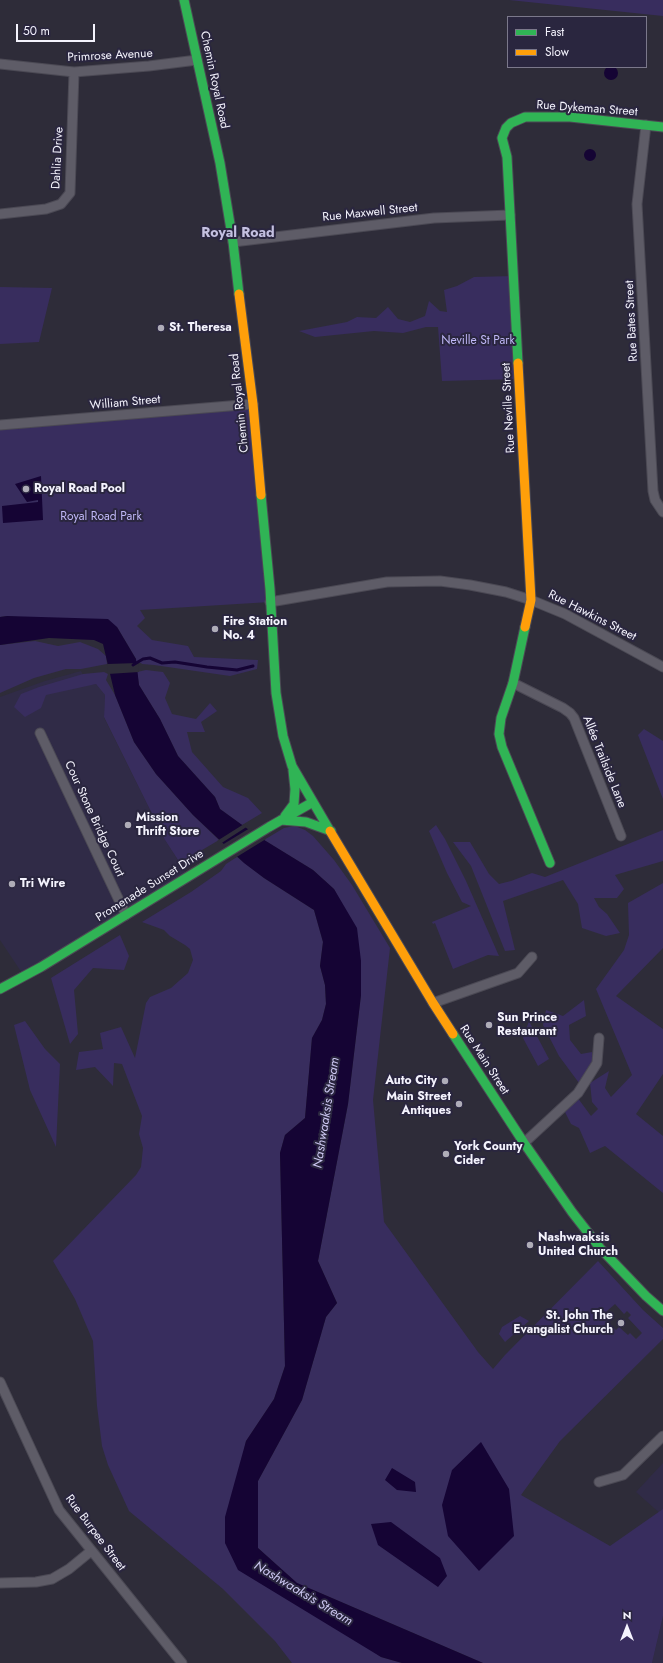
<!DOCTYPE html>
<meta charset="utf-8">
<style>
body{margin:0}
#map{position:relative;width:663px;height:1663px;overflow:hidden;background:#2e2c39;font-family:Jost,sans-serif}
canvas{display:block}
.legend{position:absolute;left:507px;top:16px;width:140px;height:52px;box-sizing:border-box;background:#2a263f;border:1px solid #7b788b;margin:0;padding:5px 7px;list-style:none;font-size:12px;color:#f4f3fd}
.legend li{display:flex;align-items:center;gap:8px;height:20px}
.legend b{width:20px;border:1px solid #7b788b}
.north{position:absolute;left:607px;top:1607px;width:40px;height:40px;-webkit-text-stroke:3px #2a263f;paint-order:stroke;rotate:0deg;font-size:11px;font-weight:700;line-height:16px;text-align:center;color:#f4f3fd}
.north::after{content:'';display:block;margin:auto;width:14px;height:18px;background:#f4f3fd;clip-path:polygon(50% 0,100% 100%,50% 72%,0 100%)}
.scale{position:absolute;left:16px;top:24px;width:79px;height:18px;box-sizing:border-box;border:2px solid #f4f3fd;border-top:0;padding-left:5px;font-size:12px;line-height:14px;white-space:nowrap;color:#f4f3fd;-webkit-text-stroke:3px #2a263f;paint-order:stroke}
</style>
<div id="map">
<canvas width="663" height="1663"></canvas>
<ul class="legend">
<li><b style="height:5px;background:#30b455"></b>Fast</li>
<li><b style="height:5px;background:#ff9f0a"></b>Slow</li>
</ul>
<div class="north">N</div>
<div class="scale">50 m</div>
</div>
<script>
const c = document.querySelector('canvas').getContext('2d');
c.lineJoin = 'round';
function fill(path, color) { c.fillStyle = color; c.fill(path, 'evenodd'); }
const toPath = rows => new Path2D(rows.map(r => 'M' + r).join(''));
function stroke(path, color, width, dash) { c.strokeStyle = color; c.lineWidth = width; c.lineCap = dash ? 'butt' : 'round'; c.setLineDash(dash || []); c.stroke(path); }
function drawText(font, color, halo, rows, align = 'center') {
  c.font = font + ' Jost,sans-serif'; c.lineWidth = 4; c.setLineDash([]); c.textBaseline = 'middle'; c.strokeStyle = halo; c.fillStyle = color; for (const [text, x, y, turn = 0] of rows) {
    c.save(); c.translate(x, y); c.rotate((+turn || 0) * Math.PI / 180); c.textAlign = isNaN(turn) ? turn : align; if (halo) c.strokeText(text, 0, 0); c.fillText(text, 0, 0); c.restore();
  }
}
fill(toPath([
 [81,671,88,685,96,684,105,695,104,718,165,840,188,876,24,976,0,940,0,697,45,681],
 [663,1463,663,1516,636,1492],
 [663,1616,663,1663,652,1663]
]), '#302b47');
fill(toPath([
 [509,0,663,0,663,16],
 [514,276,519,379,442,381,438,327,426,327,403,333,374,331,315,337,299,331,347,322,357,317,376,318,388,307,398,319,410,322,425,316,429,301,440,311,447,312,444,290,457,286,474,277],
 [0,287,52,288,39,342,0,344],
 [253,404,270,602,140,610,145,618,137,626,152,640,188,646,194,657,258,660,257,669,230,676,154,665,142,664,141,663,136,663,136,659,117,627,7,616,0,617,0,425],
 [35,641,58,646,80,642,98,649,106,656,107,664,81,669,66,669,34,678,0,693,0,645],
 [146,670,163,672,170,683,165,698,172,714,196,719,210,703,217,711,201,722,205,732,187,732,192,752,223,787,248,798,262,813,242,825,220,809,215,797,178,756,160,719,139,685,137,672],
 [104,672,108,674,106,680,115,695,134,742,156,774,193,815,219,840,180,863,165,840,104,717,105,695,96,684,46,695,41,708,25,717,14,707,21,694,39,687,83,674],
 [644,729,663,741,663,799,638,735],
 [436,825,445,839,466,881,499,956,488,955,453,969,435,923,433,924,432,922,471,906,462,902,447,873,429,831],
 [295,826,305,830,313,836,334,860,352,885,390,948,373,1100,384,1222,478,1352,493,1369,505,1355,598,1261,643,1310,663,1328,663,1339,560,1441,521,1495,610,1546,663,1509,663,1616,652,1663,483,1663,297,1583,258,1548,258,1481,302,1400,326,1317,337,1303,318,1261,348,1104,361,995,344,908,334,889,313,870,264,840,284,828],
 [615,1304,624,1314,627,1311,631,1315,628,1318,642,1333,636,1339,630,1333,628,1335,619,1327,616,1330,605,1319,609,1316,606,1312],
 [663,830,663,861,615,875,624,889,617,898,594,898,599,907,607,914,620,933,606,936,582,928,578,904,563,880,503,901,515,950,505,951,471,866,453,842,470,842,489,874,499,884,511,881,532,873,545,877],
 [237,857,264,878,314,910,323,942,320,966,325,985,326,1004,322,1020,312,1038,305,1118,285,1135,280,1153,285,1366,274,1399,246,1441,225,1543,381,1657,402,1663,292,1663,275,1641,223,1589,129,1511,108,1465,102,1446,97,1406,93,1341,75,1299,53,1261,136,1175,141,1167,143,1148,139,1134,142,1116,122,1064,114,1063,113,1086,95,1067,76,1070,79,1052,103,1049,100,1033,121,1027,135,1058,146,1003,150,997,171,988,188,973,193,960,190,949,185,945,170,936,164,930,142,922,191,892,221,871,226,864],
 [663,883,663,948,616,996,663,1029,663,1074,636,1114,663,1136,663,1193,605,1146,590,1153,579,1128,571,1124,564,1110,577,1097,591,1116,598,1109,592,1102,590,1083,609,1071,605,1088,611,1097,632,1075,596,989,624,950,629,935,628,903],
 [120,935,129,956,124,970,93,968,74,990,78,1034,70,1044,51,978],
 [584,1000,586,1016,569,1025,570,1040,581,1054,592,1052,592,1065,579,1083,559,1056,543,1025,546,1010,563,1016],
 [25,1021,45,1049,60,1064,56,1147,30,1090,14,1025],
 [529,1021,549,1059,538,1066,523,1038],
 [520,1316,529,1321,505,1342,499,1334,502,1327]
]), '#382d5e');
fill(toPath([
 '604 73a7 7 0 1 1 14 0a7 7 0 1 1-14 0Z',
 '584 155a6 6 0 1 1 12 0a6 6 0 1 1-12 0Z',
 [41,476,43,520,3,523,2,506,38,502,38,500,27,502,15,484],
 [7,616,108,619,117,627,136,659,139,685,160,719,178,756,215,797,220,809,256,835,313,870,334,889,357,928,361,961,361,995,348,1104,318,1261,337,1303,326,1317,302,1400,258,1481,258,1548,297,1583,483,1663,402,1663,381,1657,238,1570,225,1543,225,1517,246,1441,274,1399,285,1366,280,1153,285,1135,305,1118,312,1038,322,1020,326,1004,325,985,320,966,323,942,314,910,264,878,244,863,193,815,156,774,134,742,115,695,103,644,94,640,49,638,0,645,0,617],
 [481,1442,509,1489,514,1536,479,1571,448,1536,442,1505,452,1470],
 [392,1468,415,1482,416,1492,397,1490,385,1480],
 [391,1522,440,1558,447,1576,438,1587,378,1545,371,1524]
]), '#150434');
fill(toPath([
 [138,663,139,672,108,674,107,664],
 [244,824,248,826,220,844,217,841],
 [250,828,266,839,235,858,222,845]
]), '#2e2c39');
stroke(toPath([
 [133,665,143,659,150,658,162,663,175,662,207,667,237,670,253,666]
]), '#150434', 3);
const street = toPath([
 [0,64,74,72,149,66,197,60],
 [646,125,637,204,653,491,655,500,663,512],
 [0,214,46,209,61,204,70,193,74,72],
 [233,242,434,218,510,215],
 [0,425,253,404],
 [270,602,387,582,440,581,470,585,506,592,531,600,565,614,663,667],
 [513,683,563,708,570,713,574,718,621,836],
 [40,733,126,915],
 [433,1003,518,973,532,957],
 [524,1143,578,1093,597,1063,599,1038],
 [0,1382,59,1510,182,1663],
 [599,1482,623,1475,663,1436],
 [0,1583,36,1582,52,1579,69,1569,91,1551]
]);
const fast = toPath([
 [184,0,220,163,233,242,239,294],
 [518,363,507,157,502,138,506,128,511,123,525,117,570,117,663,127],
 [261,495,270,589,276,693,283,736,292,766,330,831],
 [525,627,513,683,501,718,499,734,502,747,550,863],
 [285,816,294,804,295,789,293,770],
 [281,820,306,822,331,831],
 [0,989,41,967,269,827,313,802],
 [453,1034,524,1143,572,1212,600,1248,646,1296,663,1311]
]);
const slow = toPath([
 [239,294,253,404,261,495],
 [518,363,531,600,525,627],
 [330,831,433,1003,453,1034]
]);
stroke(street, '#4b4954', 11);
stroke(fast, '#4b4954', 11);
stroke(slow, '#4b4954', 11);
stroke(street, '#5e5c67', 9);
stroke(fast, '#30b455', 9);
stroke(slow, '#ff9f0a', 9);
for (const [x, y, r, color] of [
 [161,328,4,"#afadb8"],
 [26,489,4,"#afadb8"],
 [215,629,4,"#afadb8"],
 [128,825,4,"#afadb8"],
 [12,884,4,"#afadb8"],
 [489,1025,4,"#afadb8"],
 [445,1081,4,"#afadb8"],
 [459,1104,4,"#afadb8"],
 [446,1154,4,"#afadb8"],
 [530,1245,4,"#afadb8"],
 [621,1323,4,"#afadb8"]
]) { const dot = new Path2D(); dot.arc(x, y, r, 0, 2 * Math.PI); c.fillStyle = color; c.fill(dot); stroke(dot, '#2a263f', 1.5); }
drawText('12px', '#f4f3fd', '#2a263f', [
 ["Primrose Avenue",110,56,-3],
 ["Chemin Royal Road",214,80,78],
 ["Rue Dykeman Street",587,109,4],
 ["Dahlia Drive",58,158,-87],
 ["Rue Maxwell Street",370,213,-6],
 ["Rue Bates Street",632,321,-93],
 ["William Street",125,403,-5],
 ["Chemin Royal Road",240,403,-96],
 ["Rue Neville Street",509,408,-93],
 ["Rue Hawkins Street",592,616,27],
 ["Allée Trailside Lane",604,762,68],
 ["Cour Stone Bridge Court",94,819,65],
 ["Promenade Sunset Drive",150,886,-32],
 ["Rue Main Street",484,1060,57],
 ["Rue Burpee Street",95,1533,53]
]);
drawText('bold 12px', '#f4f3fd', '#2a263f', [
 ["St. Theresa",169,328],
 ["Royal Road Pool",34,489],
 ["Fire Station",223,622],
 ["No. 4",223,636],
 ["Mission",136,818],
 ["Thrift Store",136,832],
 ["Tri Wire",20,884],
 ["Sun Prince",497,1018],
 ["Restaurant",497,1032],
 ["Auto City",437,1081,"right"],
 ["Main Street",451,1097,"right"],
 ["Antiques",451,1111,"right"],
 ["York County",454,1147],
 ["Cider",454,1161],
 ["Nashwaaksis",538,1238],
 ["United Church",538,1252],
 ["St. John The",613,1316,"right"],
 ["Evangalist Church",613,1330,"right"]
], 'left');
drawText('12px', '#bfb7f6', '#2a263f', [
 ["Neville St Park",478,341],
 ["Royal Road Park",101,517]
]);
drawText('italic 13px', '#ccc7f1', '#2a263f', [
 ["Nashwaaksis Stream",327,1113,-81],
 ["Nashwaaksis Stream",303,1594,31]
]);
drawText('bold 14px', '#c4c0e0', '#2a263f', [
 ["Royal Road",238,234]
]);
</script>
